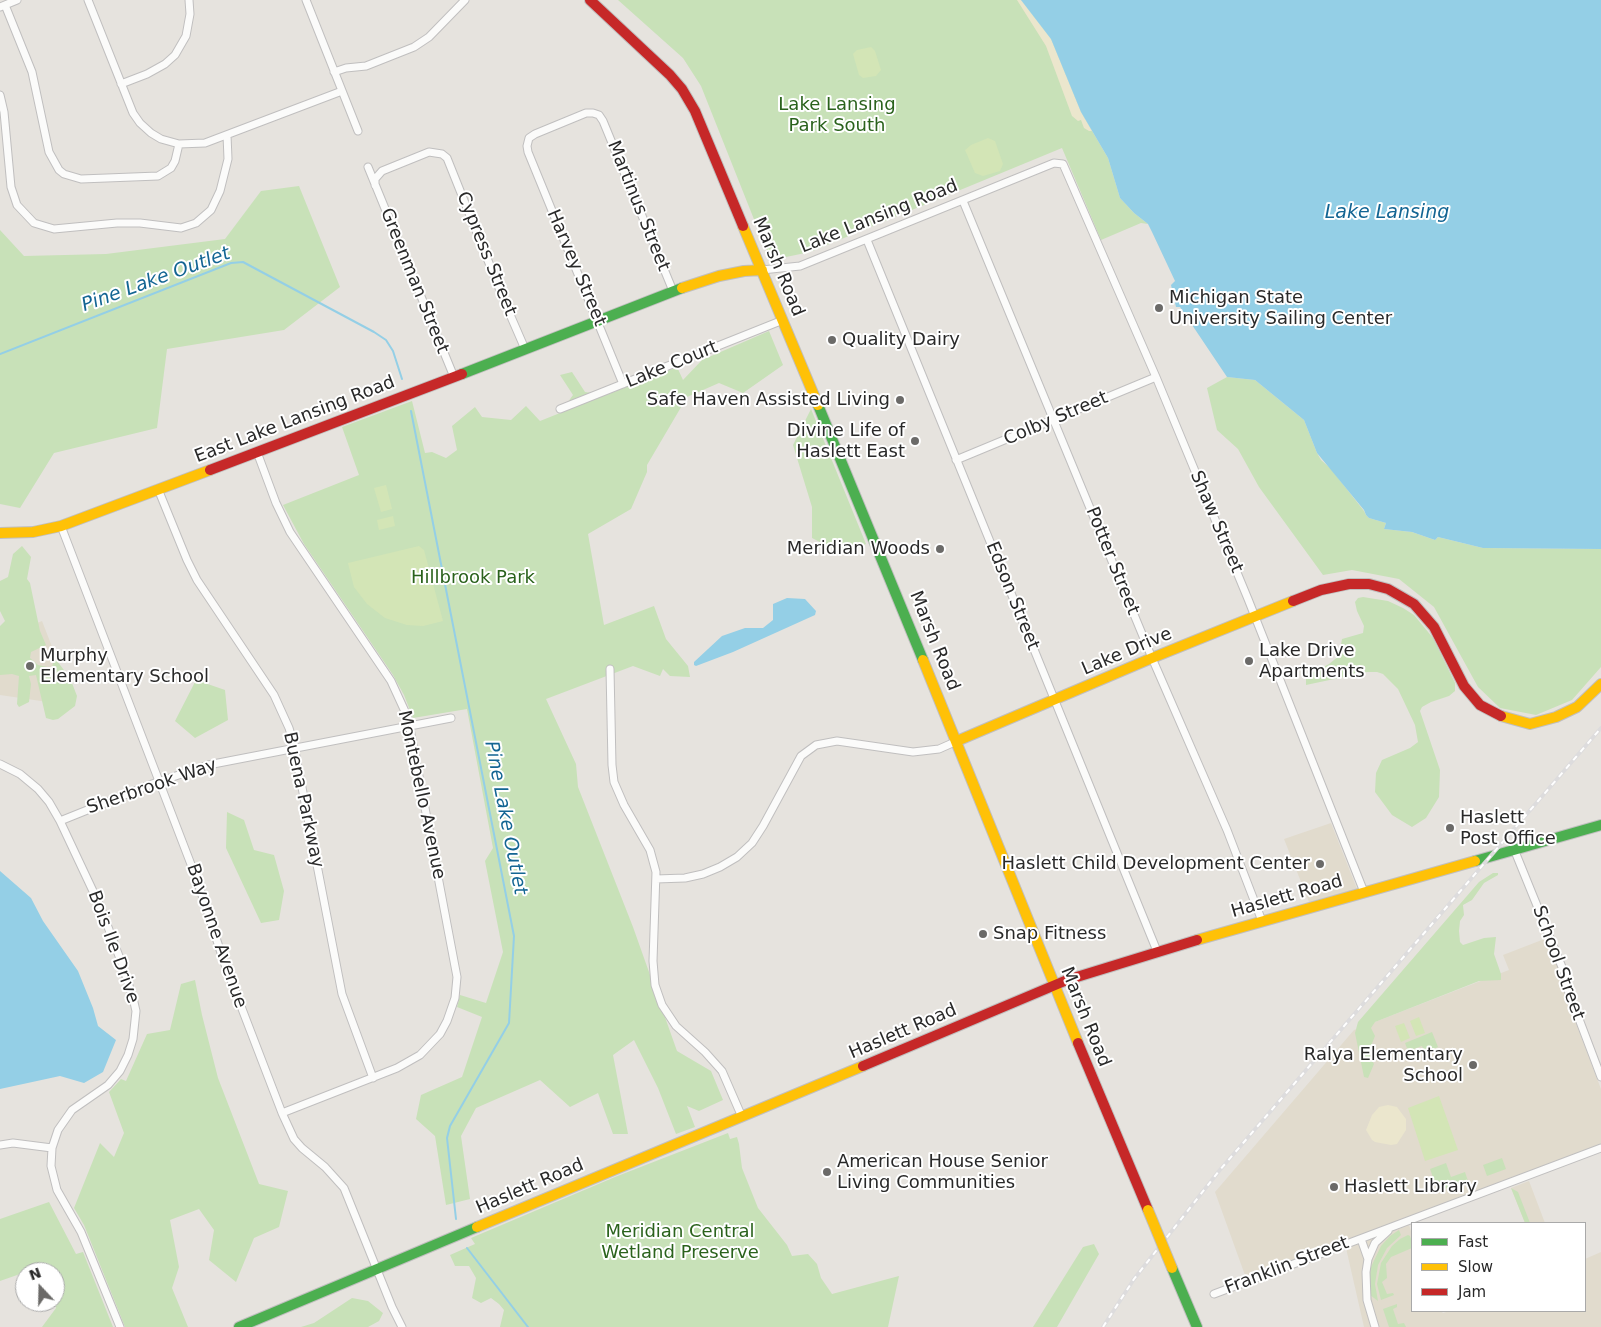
<!DOCTYPE html>
<style>
body{margin:0}
#map{position:relative;width:1601px;height:1327px;overflow:hidden;background:#e6e3de;font-family:"DejaVu Sans",sans-serif}
canvas{display:block}
.legend{position:absolute;left:1411px;top:1222px;width:175px;height:90px;box-sizing:border-box;background:#fff;border:1px solid #a9a9a9;margin:0;padding:6px 9px;list-style:none;font-size:15px;color:#292929}
.legend li{display:flex;align-items:center;gap:10px;height:25px}
.legend b{width:25px;border:1px solid #a9a9a9}
.north{position:absolute;left:15px;top:1262px;width:50px;height:50px;box-sizing:border-box;background:#fff;border:1px solid #a9a9a9;border-radius:50%;rotate:339deg;font-size:14px;font-weight:700;line-height:20px;text-align:center;color:#292929}
.north::after{content:'';display:block;margin:auto;width:18px;height:22px;background:#6b6a68;clip-path:polygon(50% 0,100% 100%,50% 72%,0 100%)}
</style>
<div id="map">
<canvas width="1601" height="1327"></canvas>
<ul class="legend">
<li><b style="height:6px;background:#4caf50"></b>Fast</li>
<li><b style="height:6px;background:#ffc107"></b>Slow</li>
<li><b style="height:6px;background:#c62828"></b>Jam</li>
</ul>
<div class="north">N</div>
</div>
<script>
const c = document.querySelector('canvas').getContext('2d');
c.lineJoin = 'round';
function fill(path, color) { c.fillStyle = color; c.fill(path, 'evenodd'); }
const toPath = rows => new Path2D(rows.map(r => 'M' + r).join(''));
function stroke(path, color, width, dash) { c.strokeStyle = color; c.lineWidth = width; c.lineCap = dash ? 'butt' : 'round'; c.setLineDash(dash || []); c.stroke(path); }
function drawText(font, color, halo, rows, align = 'center') {
  c.font = font + ' "DejaVu Sans",sans-serif'; c.lineWidth = 4; c.setLineDash([]); c.textBaseline = 'middle'; c.strokeStyle = halo; c.fillStyle = color; for (const [text, x, y, turn = 0] of rows) {
    c.save(); c.translate(x, y); c.rotate((+turn || 0) * Math.PI / 180); c.textAlign = isNaN(turn) ? turn : align; if (halo) c.strokeText(text, 0, 0); c.fillText(text, 0, 0); c.restore();
  }
}
fill(toPath([
 [42,621,75,706,0,695,0,638],
 [1331,823,1357,889,1309,902,1284,839],
 [1547,938,1561,973,1564,992,1601,1089,1601,1144,1246,1278,1215,1192,1354,1030,1509,970,1503,955],
 [1529,1181,1545,1223,1525,1223,1511,1188],
 [1409,1225,1412,1234,1412,1311,1441,1311,1443,1313,1449,1311,1585,1311,1585,1259,1601,1252,1601,1327,1364,1327,1346,1248]
]), '#e1dbcd');
fill(toPath([
 [618,0,1021,0,1051,39,1081,112,1108,158,1120,198,1134,213,1148,224,1141,223,1101,240,1062,148,810,252,786,257,770,254,765,247,701,86,683,58],
 [299,186,340,287,284,330,167,349,157,428,54,453,20,508,0,504,0,230,24,256,106,254,225,239,261,191],
 [769,331,783,365,743,393,719,383,687,397,647,465,647,472,631,509,588,534,604,625,654,606,666,639,688,666,690,677,670,676,663,669,660,676,633,666,546,699,576,764,578,787,633,927,677,1051,711,1071,723,1100,699,1111,687,1106,695,1127,676,1134,658,1088,634,1040,613,1055,628,1134,613,1134,598,1093,570,1107,540,1080,476,1108,461,1136,470,1199,446,1205,435,1136,416,1119,421,1095,462,1077,482,1017,457,1007,460,995,486,1003,503,952,485,861,493,848,467,709,413,718,404,695,393,675,304,544,283,505,359,475,342,427,412,401,425,453,432,452,446,458,457,450,452,426,475,407,482,417,511,420,526,406,540,421,560,413,573,395,560,375,572,372,585,392,606,395,677,367,683,380,702,360],
 [1227,377,1255,380,1304,420,1317,453,1321,460,1331,469,1364,511,1366,515,1369,518,1386,523,1384,529,1412,532,1435,540,1438,537,1483,548,1601,549,1601,667,1572,700,1536,715,1500,708,1478,687,1434,607,1399,579,1352,570,1323,575,1259,487,1238,449,1217,430,1207,388],
 [811,409,866,544,845,555,812,538,812,507,793,445],
 [22,546,31,557,27,579,30,583,40,631,46,645,31,652,30,658,38,665,52,668,54,657,70,678,77,696,75,706,58,719,53,720,46,718,36,675,29,676,31,684,29,702,19,707,17,704,19,676,12,674,0,675,0,626,5,621,0,611,0,581,8,577,13,554],
 [1363,597,1388,601,1403,608,1414,615,1433,638,1455,683,1455,691,1449,696,1431,702,1422,707,1420,711,1440,770,1439,797,1426,818,1412,827,1392,815,1375,792,1376,773,1382,760,1410,748,1418,742,1415,725,1398,689,1383,674,1377,672,1367,672,1306,685,1306,678,1310,674,1329,664,1339,656,1342,639,1363,633,1364,626,1357,611,1355,602,1358,598],
 [196,680,225,690,228,720,195,738,175,721],
 [227,812,244,820,254,850,274,855,284,891,279,920,261,923,226,848],
 [1493,873,1498,873,1498,875,1484,883,1472,900,1463,905,1464,915,1460,921,1459,931,1460,942,1463,945,1484,938,1496,937,1494,954,1501,974,1501,980,1479,981,1375,1022,1371,1028,1375,1036,1371,1046,1372,1050,1370,1057,1374,1064,1368,1078,1364,1077,1355,1033,1358,1022,1479,882],
 [195,980,202,1015,218,1078,259,1184,288,1191,279,1227,254,1238,236,1282,209,1260,214,1230,199,1209,170,1220,179,1267,172,1288,188,1327,125,1327,84,1225,74,1208,100,1143,114,1157,124,1133,109,1092,121,1079,126,1081,147,1034,170,1030,181,984],
 [1432,1032,1438,1047,1425,1053,1422,1046,1408,1051,1405,1043],
 [728,1133,730,1139,737,1137,739,1144,742,1168,758,1208,787,1245,792,1256,808,1254,817,1264,821,1278,832,1294,899,1276,888,1327,500,1327,504,1310,499,1304,491,1298,481,1303,472,1298,476,1278,469,1266,455,1266,450,1255,475,1244,471,1238,615,1177],
 [1502,1158,1506,1169,1487,1176,1483,1165],
 [1446,1163,1451,1177,1465,1172,1468,1181,1438,1191,1430,1169],
 [1511,1188,1518,1192,1530,1223,1525,1223],
 [49,1202,76,1254,83,1252,113,1327,42,1327,56,1308,54,1302,55,1272,42,1272,40,1267,0,1281,0,1219],
 [1399,1230,1401,1235,1387,1248,1378,1265,1375,1284,1378,1301,1370,1295,1369,1281,1371,1267,1381,1246,1390,1236],
 [1408,1235,1410,1236,1412,1242,1412,1248,1391,1257,1386,1264,1387,1278,1382,1282,1387,1294,1393,1293,1394,1295,1381,1300,1377,1284,1381,1263,1392,1246,1400,1239],
 [1094,1244,1099,1254,1057,1327,1033,1327,1083,1247],
 [352,1298,368,1301,383,1313,379,1321,368,1327,301,1327,314,1323],
 [1397,1304,1397,1307,1393,1309,1398,1324,1404,1323,1406,1327,1389,1327,1383,1309]
]), '#c8e1b8');
fill(toPath([
 [1017,0,1021,0,1051,39,1081,112,1092,131,1089,131,1084,128,1081,120,1078,121,1072,116,1046,46],
 [1388,1105,1397,1107,1406,1119,1406,1130,1397,1144,1391,1145,1375,1142,1372,1140,1366,1130,1372,1115,1379,1107]
]), '#ebe6cd');
fill(toPath([
 [871,47,875,51,881,70,876,76,863,78,859,75,853,54,857,50],
 [988,138,995,141,1003,164,1000,171,983,176,975,173,965,150,971,145],
 [386,485,392,509,381,512,374,488],
 [393,516,395,526,379,530,377,520],
 [419,546,424,550,443,621,423,626,407,625,385,618,367,604,354,587,348,563],
 [1419,1017,1425,1033,1416,1036,1410,1021],
 [1404,1023,1410,1038,1401,1042,1395,1026],
 [1439,1096,1458,1150,1425,1161,1408,1108]
]), '#d3e5b6');
fill(toPath([
 [1021,0,1601,0,1601,549,1483,548,1438,537,1435,540,1412,532,1384,529,1386,523,1369,518,1366,515,1364,510,1317,453,1304,420,1255,380,1227,377,1180,307,1176,307,1171,285,1175,281,1152,232,1148,224,1134,213,1120,198,1108,158,1081,112,1051,39],
 [787,598,805,599,816,611,815,615,733,652,696,666,694,665,694,662,722,636,745,628,763,628,773,620,773,604],
 [0,871,31,898,43,921,78,971,93,1008,98,1026,116,1040,103,1072,84,1083,60,1076,0,1089]
]), '#94cfe6');
stroke(toPath([
 [0,354,231,263,243,262,374,332,386,340,393,351,402,379],
 [411,411,514,936,509,1023,450,1126,447,1138,456,1219],
 [467,1248,528,1327]
]), '#94cfe6', 2);
const street = toPath([
 [88,0,133,113,140,123,151,133,161,139,179,144,205,143,342,91],
 [306,0,358,131],
 [5,5,32,72,49,152,59,170,64,174,81,179,158,176,171,168,175,161,179,144],
 [0,7,17,0],
 [334,72,346,68,366,66,414,47,429,37,465,0],
 [121,84,147,74,165,64,175,55,186,36,190,14,189,0],
 [0,95,4,112,11,187,17,205,34,223,54,229,117,223,140,223,181,228,196,223,211,210,220,191,228,159,227,135],
 [368,167,454,377],
 [375,185,375,179,382,171,429,152,442,154,447,158,505,303,525,349],
 [963,201,1152,658,1227,830,1262,921],
 [867,240,1157,951],
 [762,270,800,266,1054,163,1063,164,1156,377,1248,599,1364,892],
 [623,384,528,152,527,146,529,138,535,134,586,113,593,113,599,115,603,121,673,291],
 [560,409,783,320],
 [257,452,276,503,290,532,391,681,408,718,457,977,455,998,447,1021,440,1034,420,1055,397,1068,282,1113],
 [956,460,1156,377],
 [158,489,187,560,197,580,274,695,289,728,293,741,342,994,373,1078],
 [61,526,197,880,224,962,282,1113,294,1139,302,1148,325,1167,344,1188,392,1307,402,1327],
 [610,669,612,765,614,782,624,805,650,850,656,872,653,961,655,985,662,1005,676,1026,705,1052,722,1071,742,1117],
 [0,764,20,774,38,789,49,802,60,821,100,906,122,964,133,998,136,1011,133,1039,128,1055,120,1071,108,1085,72,1110,58,1130,52,1148,51,1166,57,1190,81,1232,120,1327],
 [60,821,152,784,208,765,451,718],
 [1514,849,1564,972,1568,990,1601,1077],
 [656,879,685,878,703,874,720,867,737,857,752,843,763,826,801,756,816,745,837,741,913,752,939,749,957,741],
 [0,1145,13,1143,52,1148],
 [1361,1239,1368,1259],
 [1214,1294,1601,1148],
 [1375,1327,1367,1300,1366,1272,1368,1259,1375,1243,1388,1231]
]);
const fast = toPath([
 [462,374,682,288],
 [818,405,923,660],
 [1475,861,1601,825],
 [1172,1268,1197,1327],
 [239,1327,477,1227]
]);
const slow = toPath([
 [743,226,818,405],
 [682,288,719,276,744,271,762,270],
 [0,533,33,532,61,526,210,470],
 [923,660,1078,1043],
 [1501,716,1530,724,1556,717,1577,707,1601,684],
 [957,741,1152,658,1293,601],
 [1197,940,1475,861],
 [477,1227,863,1066]
]);
const jam = toPath([
 [590,0,670,75,682,89,695,111,743,226],
 [210,470,462,374],
 [1293,601,1321,590,1349,584,1369,584,1388,589,1414,604,1434,627,1464,686,1480,705,1501,716],
 [1078,1043,1148,1210],
 [863,1066,1067,980,1197,940]
]);
stroke(street, '#c0bfbf', 9);
stroke(fast, '#c0bfbf', 12);
stroke(slow, '#c0bfbf', 12);
stroke(jam, '#c0bfbf', 12);
stroke(street, '#fbfbfa', 7);
stroke(fast, '#4caf50', 10);
stroke(slow, '#ffc107', 10);
stroke(jam, '#c62828', 10);
const rail = toPath([
 [1103,1327,1134,1279,1219,1171,1601,728]
]);
stroke(rail, '#dddcdd', 4);
stroke(rail, '#fff', 2, [5.5]);
const slowBridge = toPath([
 [1148,1210,1172,1268]
]);
stroke(slowBridge, '#c0bfbf', 12, []);
stroke(slowBridge, '#ffc107', 10);
for (const [x, y, r, color] of [
 [1159,308,5,"#6b6a68"],
 [832,340,5,"#6b6a68"],
 [900,400,5,"#6b6a68"],
 [915,441,5,"#6b6a68"],
 [940,549,5,"#6b6a68"],
 [1249,661,5,"#6b6a68"],
 [30,666,5,"#6b6a68"],
 [1450,828,5,"#6b6a68"],
 [1320,864,5,"#6b6a68"],
 [983,934,5,"#6b6a68"],
 [1473,1065,5,"#6b6a68"],
 [827,1172,5,"#6b6a68"],
 [1334,1187,5,"#6b6a68"]
]) { const dot = new Path2D(); dot.arc(x, y, r, 0, 2 * Math.PI); c.fillStyle = color; c.fill(dot); stroke(dot, '#fff', 2); }
drawText('18px', '#2a621c', '#fff', [
 ["Lake Lansing",837,105],
 ["Park South",837,126],
 ["Hillbrook Park",473,578],
 ["Meridian Central",680,1232],
 ["Wetland Preserve",680,1253]
]);
drawText('18px', '#292929', '#fff', [
 ["Martinus Street",638,206,68],
 ["Lake Lansing Road",879,217,-22],
 ["Cypress Street",486,254,68],
 ["Marsh Road",778,267,67],
 ["Harvey Street",576,268,67],
 ["Greenman Street",414,281,68],
 ["Lake Court",672,365,-22],
 ["Colby Street",1056,419,-23],
 ["East Lake Lansing Road",295,420,-21],
 ["Shaw Street",1216,522,67],
 ["Potter Street",1112,561,68],
 ["Edson Street",1012,596,68],
 ["Marsh Road",934,641,68],
 ["Lake Drive",1127,652,-23],
 ["Sherbrook Way",152,787,-19],
 ["Montebello Avenue",421,795,78],
 ["Buena Parkway",303,800,78],
 ["Haslett Road",1287,897,-16],
 ["Bayonne Avenue",216,936,71],
 ["Bois Ile Drive",113,947,70],
 ["School Street",1558,963,70],
 ["Marsh Road",1085,1017,68],
 ["Haslett Road",903,1032,-23],
 ["Haslett Road",530,1187,-23],
 ["Franklin Street",1287,1266,-21]
]);
drawText('18px', '#292929', '#fff', [
 ["Michigan State",1169,298],
 ["University Sailing Center",1169,319],
 ["Quality Dairy",842,340],
 ["Safe Haven Assisted Living",890,400,"right"],
 ["Divine Life of",905,431,"right"],
 ["Haslett East",905,452,"right"],
 ["Meridian Woods",930,549,"right"],
 ["Lake Drive",1259,651],
 ["Apartments",1259,672],
 ["Murphy",40,656],
 ["Elementary School",40,677],
 ["Haslett",1460,818],
 ["Post Office",1460,839],
 ["Haslett Child Development Center",1310,864,"right"],
 ["Snap Fitness",993,934],
 ["Ralya Elementary",1463,1055,"right"],
 ["School",1463,1076,"right"],
 ["American House Senior",837,1162],
 ["Living Communities",837,1183],
 ["Haslett Library",1344,1187]
], 'left');
drawText('italic 19px', '#136593', '#fff', [
 ["Lake Lansing",1387,213],
 ["Pine Lake Outlet",156,280,-20],
 ["Pine Lake Outlet",505,818,79]
]);
</script>
